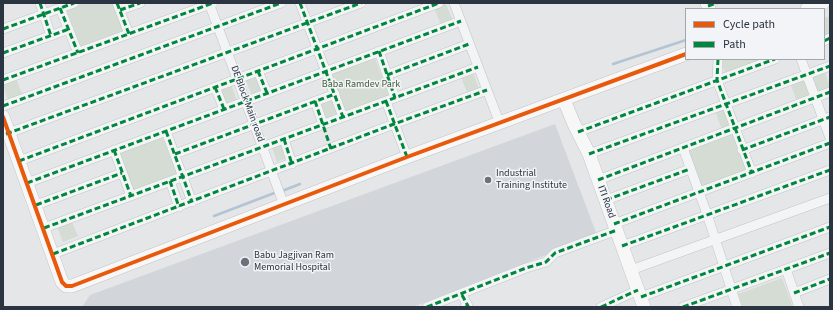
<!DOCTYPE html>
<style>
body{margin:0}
#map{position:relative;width:833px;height:310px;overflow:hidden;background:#e4e6e8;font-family:"Source Sans 3",sans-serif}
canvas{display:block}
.frame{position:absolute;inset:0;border:4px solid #2b3441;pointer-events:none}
.legend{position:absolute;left:685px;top:8px;width:140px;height:52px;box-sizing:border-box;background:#f2f4f7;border:1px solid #a2a7ae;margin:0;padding:5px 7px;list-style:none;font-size:12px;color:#2b3441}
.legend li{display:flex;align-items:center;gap:8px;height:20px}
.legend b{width:20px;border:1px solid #a2a7ae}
</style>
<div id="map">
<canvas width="833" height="310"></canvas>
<div class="frame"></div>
<ul class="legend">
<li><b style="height:5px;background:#e8590c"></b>Cycle path</li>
<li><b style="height:5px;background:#00873e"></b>Path</li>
</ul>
</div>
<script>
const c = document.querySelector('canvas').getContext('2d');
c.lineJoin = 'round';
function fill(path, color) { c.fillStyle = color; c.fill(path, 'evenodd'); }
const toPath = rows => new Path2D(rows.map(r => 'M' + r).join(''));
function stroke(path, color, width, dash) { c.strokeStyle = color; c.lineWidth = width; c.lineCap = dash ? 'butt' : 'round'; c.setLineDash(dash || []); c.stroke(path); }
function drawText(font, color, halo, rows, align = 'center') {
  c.font = font + ' "Source Sans 3",sans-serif'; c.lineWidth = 3; c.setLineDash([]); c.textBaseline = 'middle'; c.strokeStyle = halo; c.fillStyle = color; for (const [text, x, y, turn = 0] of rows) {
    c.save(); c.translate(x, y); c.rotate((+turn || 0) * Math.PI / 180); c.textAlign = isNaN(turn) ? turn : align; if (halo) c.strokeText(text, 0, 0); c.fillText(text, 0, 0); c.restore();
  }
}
fill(toPath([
 [555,124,597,235,413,307,82,307,90,295]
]), '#d2d6db');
fill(toPath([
 [83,3,113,3,123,31,80,47,66,9],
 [446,4,453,21,441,25,434,8],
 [830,16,830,35,824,37,824,18],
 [375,58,389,96,346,112,332,74],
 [721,59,764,59,725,74],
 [472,71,479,88,467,92,460,75],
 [825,72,830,88,818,92,812,76],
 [258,74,264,90,252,95,245,79],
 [16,79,23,96,8,101,3,84],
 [803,79,809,95,796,99,790,83],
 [231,84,237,101,225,106,218,89],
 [332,99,337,114,325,119,319,103],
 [725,107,732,127,722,130,715,110],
 [733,133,747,170,701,188,687,150],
 [162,136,177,174,133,190,119,153],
 [282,144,287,158,277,162,272,147],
 [71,220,78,236,63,242,57,226],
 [782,278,793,307,743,307,738,294]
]), '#d5dcd4');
stroke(toPath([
 [613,64,686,40],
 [282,191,300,184],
 [214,216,277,192]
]), '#b4c4d2', 2.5);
const street = toPath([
 [40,3,51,36],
 [117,3,129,34],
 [209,3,284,205],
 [300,3,343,117],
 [454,3,500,124],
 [60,8,78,53],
 [120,10,140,3],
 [3,29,74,3],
 [824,41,830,38],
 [379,51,395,98],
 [3,53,69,29],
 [718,59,717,80,752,173],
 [801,59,830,138],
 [258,71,267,93],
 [387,75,469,44],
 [3,80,213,3],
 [215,87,224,109],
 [315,101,323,124],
 [386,101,407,157],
 [3,106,281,3],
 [166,131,192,202],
 [578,132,775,59],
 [3,135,361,3],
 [284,139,292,164],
 [683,148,707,214,737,307],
 [114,150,131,196],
 [742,150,830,117],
 [175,154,335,94],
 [589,154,830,66],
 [19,161,439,3],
 [598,180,830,92],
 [170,181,179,207],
 [27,183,461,21],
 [606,200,690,169],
 [36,205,122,173],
 [614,224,830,143],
 [44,228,478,67],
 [622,246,830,170],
 [53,254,394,124,487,90],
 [786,269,799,307],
 [631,270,830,198],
 [794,293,830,279],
 [462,295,468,306,465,307],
 [641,297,830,227],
 [427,307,526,268,546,262,555,253,617,230],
 [601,307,638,290],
 [683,307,830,253]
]);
const secondary = toPath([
 [707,3,709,9],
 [807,9,823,3],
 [564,100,574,124,589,154,644,307],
 [3,117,62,282,66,286,72,286,407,157,686,54]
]);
stroke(street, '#c2c4c6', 10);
stroke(secondary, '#c2c4c6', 14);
stroke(street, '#f3f4f5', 9);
stroke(secondary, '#f7f7f7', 13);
stroke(toPath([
 [40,3,51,36],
 [117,3,129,34],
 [300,3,343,117],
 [708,6,717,3],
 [60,8,78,53],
 [120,10,140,3],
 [3,29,74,3],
 [824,41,830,38],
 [379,51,395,98],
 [3,53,69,29],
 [718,59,717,80,752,173],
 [258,71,267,93],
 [387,75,469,44],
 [3,80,213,3],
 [215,87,224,109],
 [315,101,331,149],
 [386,101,407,157],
 [3,106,281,3],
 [166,131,192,202],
 [578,132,775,59],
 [6,134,361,3],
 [284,139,292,164],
 [114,150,131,196],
 [742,150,830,117],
 [175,154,335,94],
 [589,154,830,66],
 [19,161,439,3],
 [598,180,830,92],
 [170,181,179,207],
 [27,183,461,21],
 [606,200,690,169],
 [36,205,122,173],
 [614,224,830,143],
 [44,228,478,67],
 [622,246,830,170],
 [53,254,394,124,487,90],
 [794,293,830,279],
 [462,295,468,306,465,307],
 [641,297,830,227],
 [427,307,526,268,546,262,555,253,617,230],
 [601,307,638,290],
 [683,307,830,253]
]), '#00873e', 3, [6, 3]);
stroke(toPath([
 [3,117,62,282,66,286,72,286,407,157,686,54]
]), '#e8590c', 4);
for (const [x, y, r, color] of [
 [488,180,4,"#6c727b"],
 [245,262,5,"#6c727b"]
]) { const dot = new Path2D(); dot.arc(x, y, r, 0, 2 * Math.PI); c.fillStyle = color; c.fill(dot); stroke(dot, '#f2f4f7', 1.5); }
drawText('10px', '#425d38', '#f2f4f7', [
 ["Baba Ramdev Park",361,85]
]);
drawText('10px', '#2b3441', '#f2f4f7', [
 ["DE Block Main road",247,104,70],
 ["ITI Road",606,202,70]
]);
drawText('10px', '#2b3441', '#f2f4f7', [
 ["Industrial",496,174],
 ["Training Institute",496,186],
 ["Babu Jagjivan Ram",254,256],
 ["Memorial Hospital",254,268]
], 'left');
</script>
